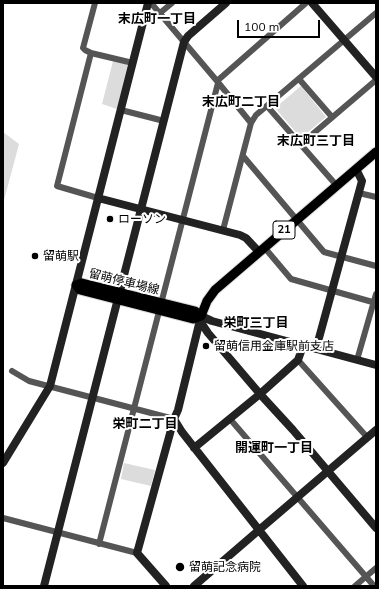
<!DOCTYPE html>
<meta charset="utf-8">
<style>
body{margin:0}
#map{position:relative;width:379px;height:589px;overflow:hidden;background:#fff;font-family:Mulish,sans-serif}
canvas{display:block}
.frame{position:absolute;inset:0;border:4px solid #000;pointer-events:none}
.scale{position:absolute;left:237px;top:20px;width:83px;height:18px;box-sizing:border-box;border:2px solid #000;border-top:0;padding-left:5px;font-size:12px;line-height:14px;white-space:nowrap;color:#000;-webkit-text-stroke:3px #fff;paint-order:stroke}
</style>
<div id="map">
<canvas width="379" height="589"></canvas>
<div class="frame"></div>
<div class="scale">100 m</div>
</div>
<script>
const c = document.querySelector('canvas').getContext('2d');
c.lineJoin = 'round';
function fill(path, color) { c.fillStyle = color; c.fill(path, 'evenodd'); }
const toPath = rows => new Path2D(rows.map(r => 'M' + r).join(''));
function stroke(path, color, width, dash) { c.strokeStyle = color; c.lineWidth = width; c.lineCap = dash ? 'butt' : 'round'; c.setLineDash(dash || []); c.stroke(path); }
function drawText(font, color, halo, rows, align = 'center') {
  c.font = font + ' Mulish,"Noto Sans JP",sans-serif'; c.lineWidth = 4; c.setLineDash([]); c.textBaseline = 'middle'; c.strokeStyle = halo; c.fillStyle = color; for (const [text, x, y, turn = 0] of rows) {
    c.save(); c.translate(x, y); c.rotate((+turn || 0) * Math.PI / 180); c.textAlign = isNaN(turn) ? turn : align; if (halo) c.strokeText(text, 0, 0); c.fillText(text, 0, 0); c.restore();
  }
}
fill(toPath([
 [113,61,129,65,117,109,102,104],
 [301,86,326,117,301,138,275,108],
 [3,132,19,144,3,204],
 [124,463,155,470,151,486,121,479]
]), '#dcdcdc');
const primary = toPath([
 [82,283,195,311,201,316,193,319,80,290,76,285,82,283],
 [201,316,207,301,215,290,376,152]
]);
stroke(primary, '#dbdbdb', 11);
stroke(toPath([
 [95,3,83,48,85,50,91,53,133,63],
 [151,3,217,81,251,123],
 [160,13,172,3],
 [91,53,57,186,98,198],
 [299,79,332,117],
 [217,81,306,3],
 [267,106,337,186],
 [121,110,164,121],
 [301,144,376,80],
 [243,156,324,252,376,266],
 [359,193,376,197],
 [223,230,251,123,256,115,376,13],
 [264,247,291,279,376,303],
 [298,360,367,437],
 [357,360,376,294],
 [12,371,29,381,174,419],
 [230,419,374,586],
 [3,518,137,553],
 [99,544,218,83],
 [355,586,376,568]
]), '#555', 6);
stroke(toPath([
 [312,3,376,77],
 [98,198,240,235,246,238,259,252],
 [200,321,208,333,260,394,293,430,376,528],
 [316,349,362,181,356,169],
 [174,419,182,432,303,586],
 [194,448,260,394,298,360,303,346],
 [3,463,50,386,148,3],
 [44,586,184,42,188,36,226,3],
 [166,586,137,553,174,419,178,410,201,316,212,321,376,365],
 [194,586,259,530,376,430]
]), '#222', 8);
stroke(primary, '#000', 9);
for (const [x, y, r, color] of [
 [110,219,4,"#000"],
 [35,256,4,"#000"],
 [206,346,4,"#000"],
 [180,567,5,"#000"]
]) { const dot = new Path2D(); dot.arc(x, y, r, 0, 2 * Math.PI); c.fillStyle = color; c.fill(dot); stroke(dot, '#fff', 1.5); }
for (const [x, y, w] of [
 [284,230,22]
]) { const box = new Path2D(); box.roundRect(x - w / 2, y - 9, w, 18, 3); c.fillStyle = '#fff'; c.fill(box); stroke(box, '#000', 1); }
drawText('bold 11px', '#000', null, [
 ["21",284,230]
]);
drawText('12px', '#000', '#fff', [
 ["ローソン",118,219],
 ["留萌駅",43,256],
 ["留萌信用金庫駅前支店",214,346],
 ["留萌記念病院",189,567]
], 'left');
drawText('12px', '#000', '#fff', [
 ["留萌停車場線",124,282,14]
]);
drawText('bold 13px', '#000', '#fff', [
 ["末広町一丁目",157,19],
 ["末広町二丁目",241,102],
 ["末広町三丁目",316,141],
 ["栄町三丁目",256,323],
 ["栄町二丁目",145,424],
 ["開運町一丁目",274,448]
]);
</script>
